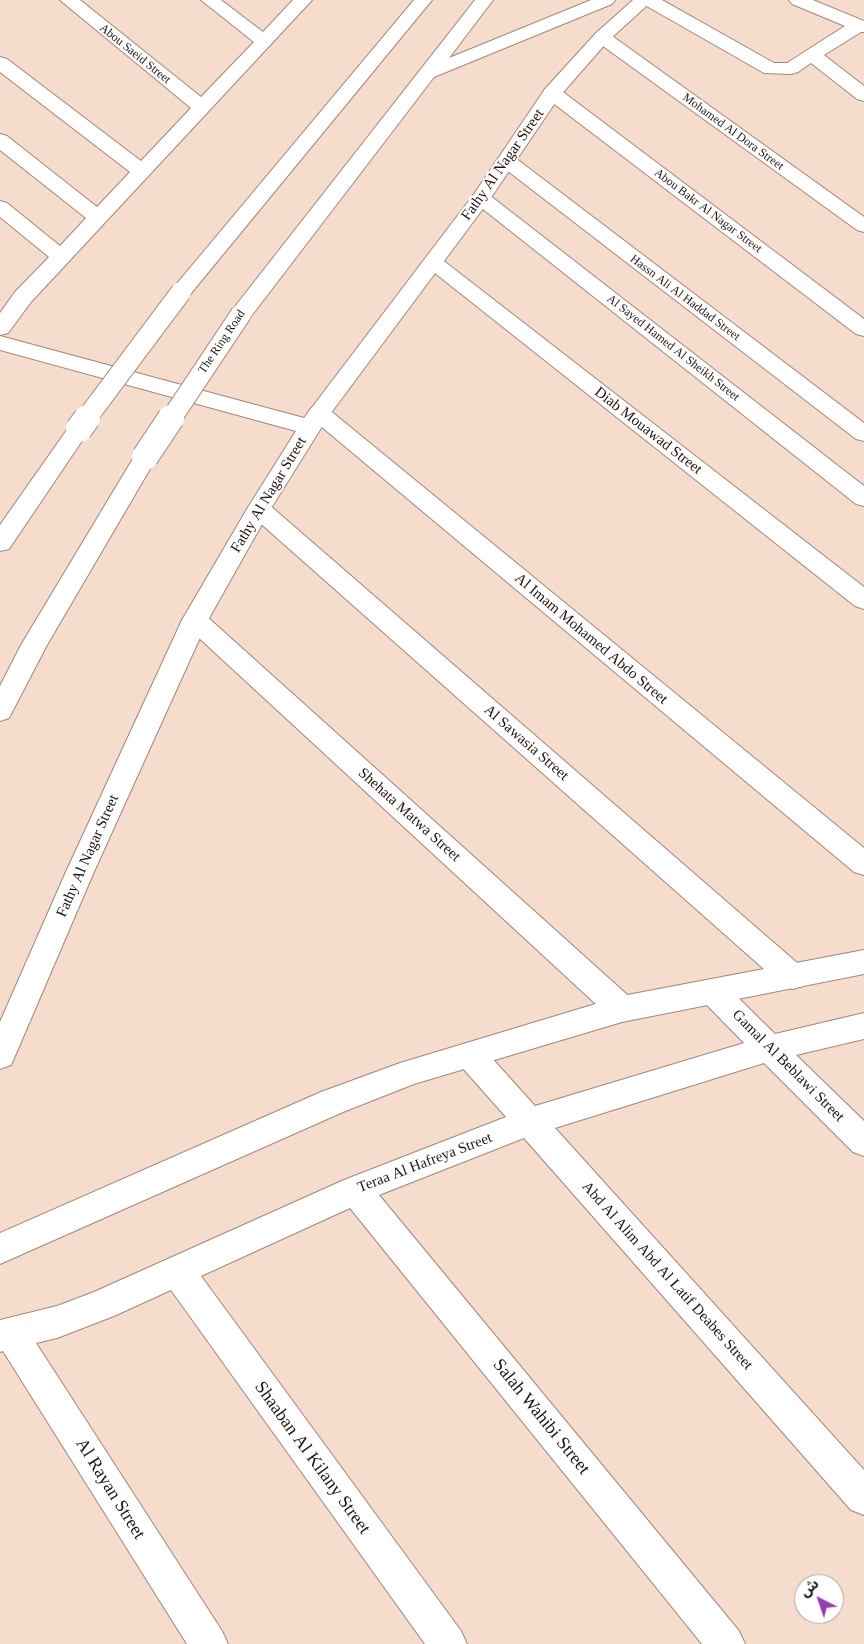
<!DOCTYPE html>
<meta charset="utf-8">
<style>
body{margin:0}
#map{position:relative;width:864px;height:1644px;overflow:hidden;background:#f6dccd;font-family:"Times New Roman","Noto Sans Arabic",serif}
canvas{display:block}
.north{position:absolute;left:794px;top:1574px;width:50px;height:50px;box-sizing:border-box;background:#fff;border:1px solid #a5a19f;border-radius:50%;rotate:319deg;font-size:14px;font-weight:700;line-height:20px;text-align:center;color:#1f1510}
.north::after{content:'';display:block;margin:auto;width:18px;height:22px;background:#9340ae;clip-path:polygon(50% 0,100% 100%,50% 72%,0 100%)}
</style>
<div id="map">
<canvas width="864" height="1644"></canvas>
<div class="north">ش</div>
</div>
<script>
const c = document.querySelector('canvas').getContext('2d');
c.lineJoin = 'round';
const toPath = rows => new Path2D(rows.map(r => 'M' + r).join(''));
function stroke(path, color, width, dash) { c.strokeStyle = color; c.lineWidth = width; c.lineCap = dash ? 'butt' : 'round'; c.setLineDash(dash || []); c.stroke(path); }
function fill(path, color) { c.fillStyle = color; c.fill(path, 'evenodd'); }
function drawText(font, color, halo, rows, align = 'center') {
  c.font = font + ' "Times New Roman",serif'; c.lineWidth = 4.5; c.setLineDash([]); c.textBaseline = 'middle'; c.strokeStyle = halo; c.fillStyle = color; for (const [text, x, y, turn = 0] of rows) {
    c.save(); c.translate(x, y); c.rotate((+turn || 0) * Math.PI / 180); c.textAlign = isNaN(turn) ? turn : align; if (halo) c.strokeText(text, 0, 0); c.fillText(text, 0, 0); c.restore();
  }
}
const minor = toPath([
 [60,0,80,0,201,97,254,42,201,0,221,0,263,32,293,0,312,0,31,302,8,333,0,335,0,313,15,292,49,257,0,217,0,201,7,203,60,246,86,218,0,150,0,134,7,136,97,207,130,172,0,72,0,57,7,59,141,161,191,108,60,0],
 [640,0,662,0,774,63,787,63,845,26,792,4,789,0,813,0,864,21,864,32,861,32,824,55,864,86,864,101,857,99,811,63,798,72,791,74,764,73,643,4,640,0],
 [602,32,608,33,864,217,864,232,857,230,596,41,593,37,596,33,602,32],
 [552,87,559,89,864,319,864,336,856,334,545,97,543,93,545,89,552,87],
 [507,155,514,157,864,423,864,441,856,439,500,165,497,161,500,157,507,155],
 [481,192,488,194,864,486,864,506,856,504,474,202,471,198,474,194,481,192],
 [433,256,440,258,864,587,864,609,855,606,426,266,423,262,426,258,433,256],
 [319,406,327,408,864,848,864,875,854,872,311,418,308,413,311,408,319,406],
 [259,501,267,503,803,968,808,977,803,986,793,989,783,986,251,515,247,509,251,503,259,501],
 [195,611,204,614,633,1000,637,1009,633,1018,622,1022,611,1018,186,626,182,620,186,614,195,611],
 [712,979,722,982,775,1034,864,1013,864,1039,796,1055,864,1121,864,1156,853,1152,764,1063,555,1128,864,1470,864,1515,851,1510,524,1138,379,1195,739,1631,745,1644,702,1644,350,1208,201,1276,461,1631,467,1644,425,1644,171,1290,114,1316,57,1338,36,1343,222,1631,228,1644,187,1644,3,1351,0,1352,0,1320,57,1306,94,1292,344,1180,506,1117,459,1064,455,1055,459,1046,470,1042,481,1046,535,1106,744,1043,702,1000,697,991,702,982,712,979]
]);
const tertiary = toPath([
 [633,0,653,0,608,41,559,97,488,202,328,417,270,510,208,620,93,874,15,1056,11,1065,0,1069,0,1022,65,874,182,620,247,509,296,431,0,350,0,336,304,418,474,194,545,89,596,33,633,0],
 [864,950,864,974,622,1022,414,1084,343,1112,0,1264,0,1233,321,1092,400,1063,622,996,864,950]
]);
const motorway = toPath([
 [414,0,432,0,188,297,181,298,174,297,170,292,174,287,414,0],
 [475,0,493,0,449,58,591,0,615,0,612,4,434,77,249,319,241,321,233,319,230,314,233,309,475,0],
 [79,422,87,424,90,429,9,549,0,551,0,525,71,424,79,422],
 [145,449,153,452,157,457,47,645,9,718,0,721,0,686,21,645,137,452,145,449]
]);
stroke(minor, '#a0877a', 2);
stroke(tertiary, '#a0877a', 2);
stroke(motorway, '#a0877a', 2);
fill(minor, '#fff');
fill(tertiary, '#fff');
fill(motorway, '#fff');
const motorwayBridgeFar1 = toPath([
 [86,419,181,292],
 [171,419,241,314]
]);
const motorwayBridge = toPath([
 [79,429,87,418],
 [145,457,171,418]
]);
stroke(motorwayBridgeFar1, '#a0877a', 22, []);
stroke(motorwayBridge, '#a0877a', 28, []);
stroke(motorwayBridgeFar1, '#fff', 20);
stroke(motorwayBridge, '#fff', 26);
drawText('12px', '#1f1510', '#fff', [
 ["Abou Saeid Street",135,54,39],
 ["Mohamed Al Dora Street",733,132,36],
 ["Abou Bakr Al Nagar Street",708,211,37],
 ["Hassn Ali Al Haddad Street",685,298,37],
 ["The Ring Road",222,342,-56],
 ["Al Sayed Hamed Al Sheikh Street",673,348,38]
]);
drawText('15px', '#1f1510', '#fff', [
 ["Fathy Al Nagar Street",503,165,-55],
 ["Diab Mouawad Street",648,431,38],
 ["Fathy Al Nagar Street",269,495,-59],
 ["Al Imam Mohamed Abdo Street",591,639,40],
 ["Al Sawasia Street",526,743,41],
 ["Shehata Matwa Street",409,815,42],
 ["Fathy Al Nagar Street",88,856,-66],
 ["Gamal Al Beblawi Street",788,1066,45],
 ["Teraa Al Hafreya Street",425,1163,-21],
 ["Abd Al Alim Abd Al Latif Deabes Street",667,1276,48]
]);
drawText('18px', '#1f1510', '#fff', [
 ["Salah Wahibi Street",541,1417,51],
 ["Shaaban Al Kilany Street",312,1458,54],
 ["Al Rayan Street",110,1489,58]
]);
</script>
